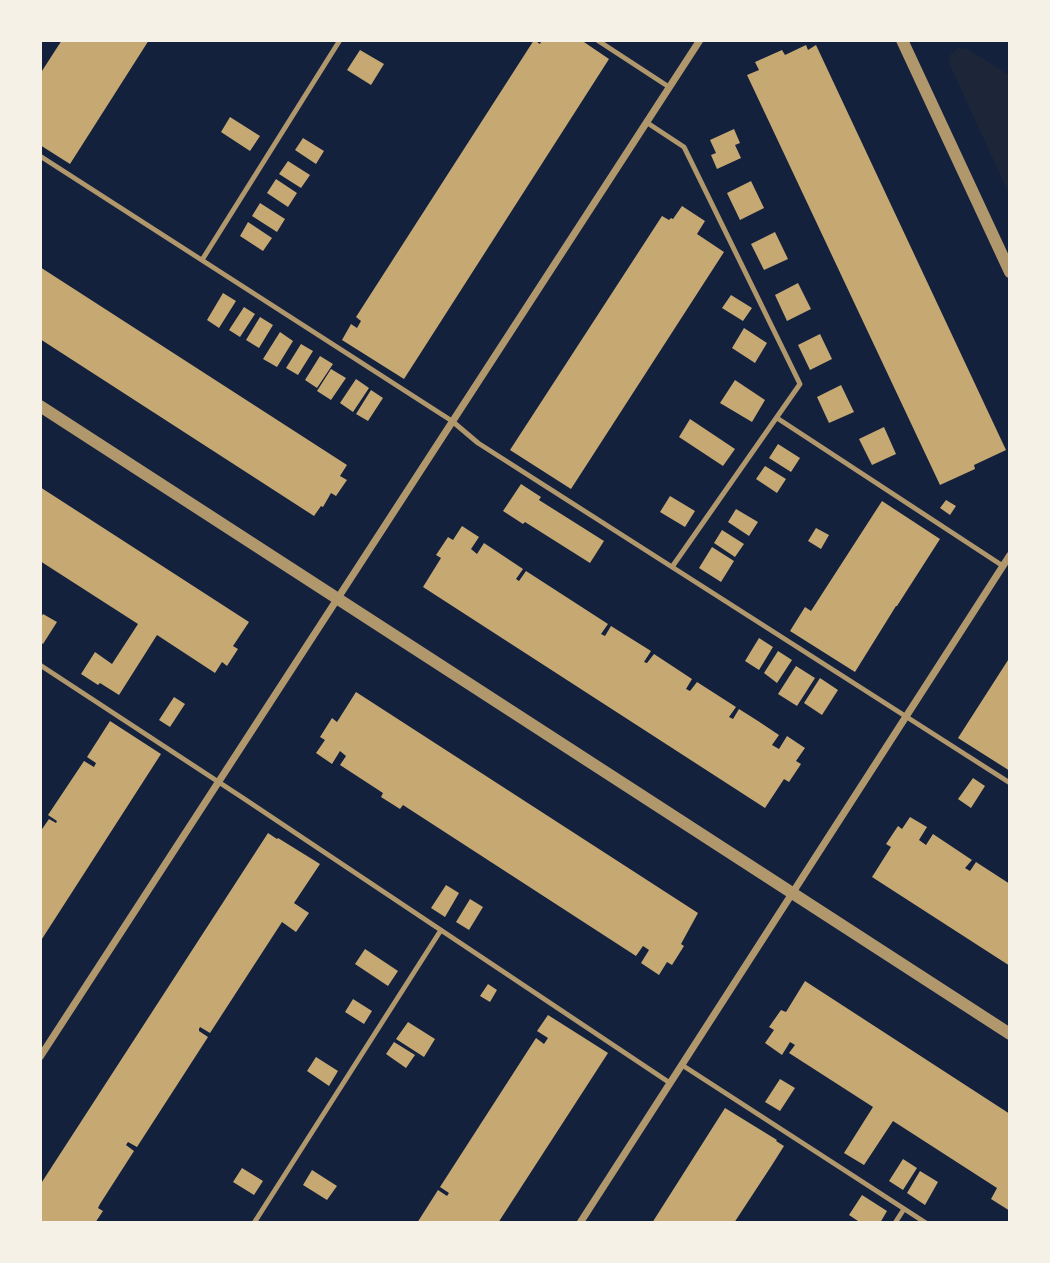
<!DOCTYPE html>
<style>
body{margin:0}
#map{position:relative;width:1050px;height:1263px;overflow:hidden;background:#14213d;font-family:Raleway,sans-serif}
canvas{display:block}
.frame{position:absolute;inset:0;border:42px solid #f6f1e7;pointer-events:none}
</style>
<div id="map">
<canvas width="1050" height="1263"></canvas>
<div class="frame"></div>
</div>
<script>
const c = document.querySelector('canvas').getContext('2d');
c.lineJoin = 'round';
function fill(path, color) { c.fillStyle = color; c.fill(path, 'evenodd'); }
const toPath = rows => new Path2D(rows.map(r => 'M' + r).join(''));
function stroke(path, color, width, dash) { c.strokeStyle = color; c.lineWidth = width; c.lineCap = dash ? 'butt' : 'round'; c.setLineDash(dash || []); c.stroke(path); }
fill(toPath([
 [958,48,968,49,1010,76,1010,196,949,63,950,55]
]), '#1d2539');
fill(toPath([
 [62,40,149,40,70,164,40,145,40,74],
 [534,40,540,44,542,40,581,40,609,59,404,379,342,340,351,324,357,328,361,321,356,317],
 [806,45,808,50,816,45,1006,450,974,465,975,469,940,485,747,75,759,70,755,62,782,50,785,55],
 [360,50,384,64,371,85,347,70],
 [230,117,260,136,250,151,221,132],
 [734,129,740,143,735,145,741,158,717,169,711,155,716,153,710,140],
 [303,138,324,151,316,164,295,150],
 [288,161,310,175,301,188,279,174],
 [276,179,297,193,288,207,267,193],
 [751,181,764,208,740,220,727,193],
 [260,203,285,219,277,232,252,216],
 [682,206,705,221,697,234,724,252,571,489,510,450,662,216,669,220,671,218,673,219],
 [248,222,272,238,263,251,240,236],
 [775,232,788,259,764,270,751,244],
 [40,267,347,465,340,476,347,480,336,496,331,493,323,507,321,506,314,516,40,339],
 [798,283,811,309,787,321,775,295],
 [223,293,236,301,219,328,207,320],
 [731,295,752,308,743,321,722,308],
 [244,307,255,314,240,337,229,330],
 [260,317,273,325,259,348,246,340],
 [744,328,767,343,755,363,732,348],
 [280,332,293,341,277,367,263,359],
 [820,334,832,359,810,370,798,345],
 [301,344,313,351,298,375,286,368],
 [320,356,333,364,317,388,305,380],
 [331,369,346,378,331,400,317,391],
 [356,379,369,388,353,412,340,403],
 [735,380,765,400,752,422,720,403],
 [841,385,854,412,829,423,817,397],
 [371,390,383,398,368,421,356,414],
 [690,419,735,449,723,466,679,437],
 [884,427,896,454,872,465,859,439],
 [778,444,800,458,791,472,769,458],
 [765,466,786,479,777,493,756,479],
 [521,484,541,497,539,500,604,541,590,563,525,522,523,524,503,511],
 [40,487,249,622,233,646,238,649,227,666,222,662,215,673,157,635,119,695,100,683,98,685,81,674,95,652,112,664,138,624,40,561],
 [670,496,695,511,685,527,660,512],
 [946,500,956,506,950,515,940,508],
 [882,501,940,539,897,606,896,606,855,672,790,631,805,607,811,611],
 [736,509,758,522,749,536,728,522],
 [462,526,479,537,471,549,477,554,484,543,523,569,516,579,519,581,526,571,608,624,601,634,605,636,611,626,651,651,644,662,647,663,654,654,692,679,686,689,690,691,697,682,736,707,729,717,733,719,739,709,758,721,779,735,772,745,779,749,787,736,805,748,796,761,801,764,789,782,784,779,765,808,423,587,441,558,436,555,448,537,453,540],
 [816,528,829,535,821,549,808,541],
 [722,530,744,544,735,557,714,543],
 [712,547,734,561,721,582,699,568],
 [43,614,57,622,43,644,40,642,40,619],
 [759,638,773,647,759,670,745,661],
 [778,651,792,660,777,683,764,673],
 [1010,657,1010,771,958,738],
 [796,666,815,678,797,706,778,694],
 [820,678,838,690,822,715,804,703],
 [356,692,698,913,681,944,684,946,672,965,667,962,659,975,641,963,649,950,643,946,636,956,403,805,400,809,381,797,383,793,340,765,346,756,340,751,332,764,316,753,325,740,320,737,332,718,337,722],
 [174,697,185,704,170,727,159,720],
 [110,721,161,754,40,942,40,832,49,819,56,823,57,821,48,815,84,761,94,767,96,763,87,757],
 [973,778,985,786,971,808,958,799],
 [910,817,927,827,919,840,926,845,933,834,972,860,965,868,970,871,976,862,1010,884,1010,893,1008,896,1010,897,1010,966,872,877,891,847,886,844,898,826,902,829],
 [268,833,277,839,278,838,320,864,294,903,309,913,296,932,282,922,210,1033,200,1027,199,1029,199,1031,208,1037,137,1147,128,1142,126,1145,134,1151,100,1204,98,1208,103,1211,95,1223,40,1223,40,1185],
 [446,885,459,893,445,917,431,908],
 [470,899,483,907,469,930,456,922],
 [365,949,398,971,388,986,355,964],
 [805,981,1010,1114,1010,1211,991,1199,997,1188,893,1121,864,1165,844,1153,873,1107,789,1053,795,1045,790,1042,782,1055,765,1043,774,1030,769,1027,781,1010,786,1012],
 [488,984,497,990,490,1002,480,996],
 [353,999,372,1011,364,1024,345,1012],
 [548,1015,608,1053,498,1223,417,1223,438,1190,447,1196,449,1193,440,1187,536,1038,544,1044,548,1038,537,1031],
 [408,1022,435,1039,424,1057,396,1039],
 [394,1042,415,1055,406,1068,386,1054],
 [316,1057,338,1071,329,1086,307,1071],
 [780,1079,795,1088,780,1111,765,1102],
 [725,1108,777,1140,776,1141,784,1146,772,1165,734,1223,652,1223],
 [903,1159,917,1168,903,1190,889,1181],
 [242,1168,263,1181,254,1195,233,1182],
 [312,1170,337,1186,327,1200,303,1185],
 [920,1171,938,1182,925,1205,907,1193],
 [862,1195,887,1211,880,1223,861,1223,849,1215]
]), '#c6a872');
stroke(toPath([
 [597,40,669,87],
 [646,122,684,147,800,384,672,567],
 [40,156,452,421,478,443,1010,783],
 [202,260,340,40],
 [777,418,1003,566],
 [40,665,243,798,670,1083],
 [682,1065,926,1223],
 [254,1223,441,930],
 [895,1223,904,1209]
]), '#b1986c', 5);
stroke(toPath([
 [40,1057,700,40],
 [580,1223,1010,555]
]), '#b1986c', 7);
stroke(toPath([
 [902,40,1010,272],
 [40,406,1010,1034]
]), '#b1986c', 12);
</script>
